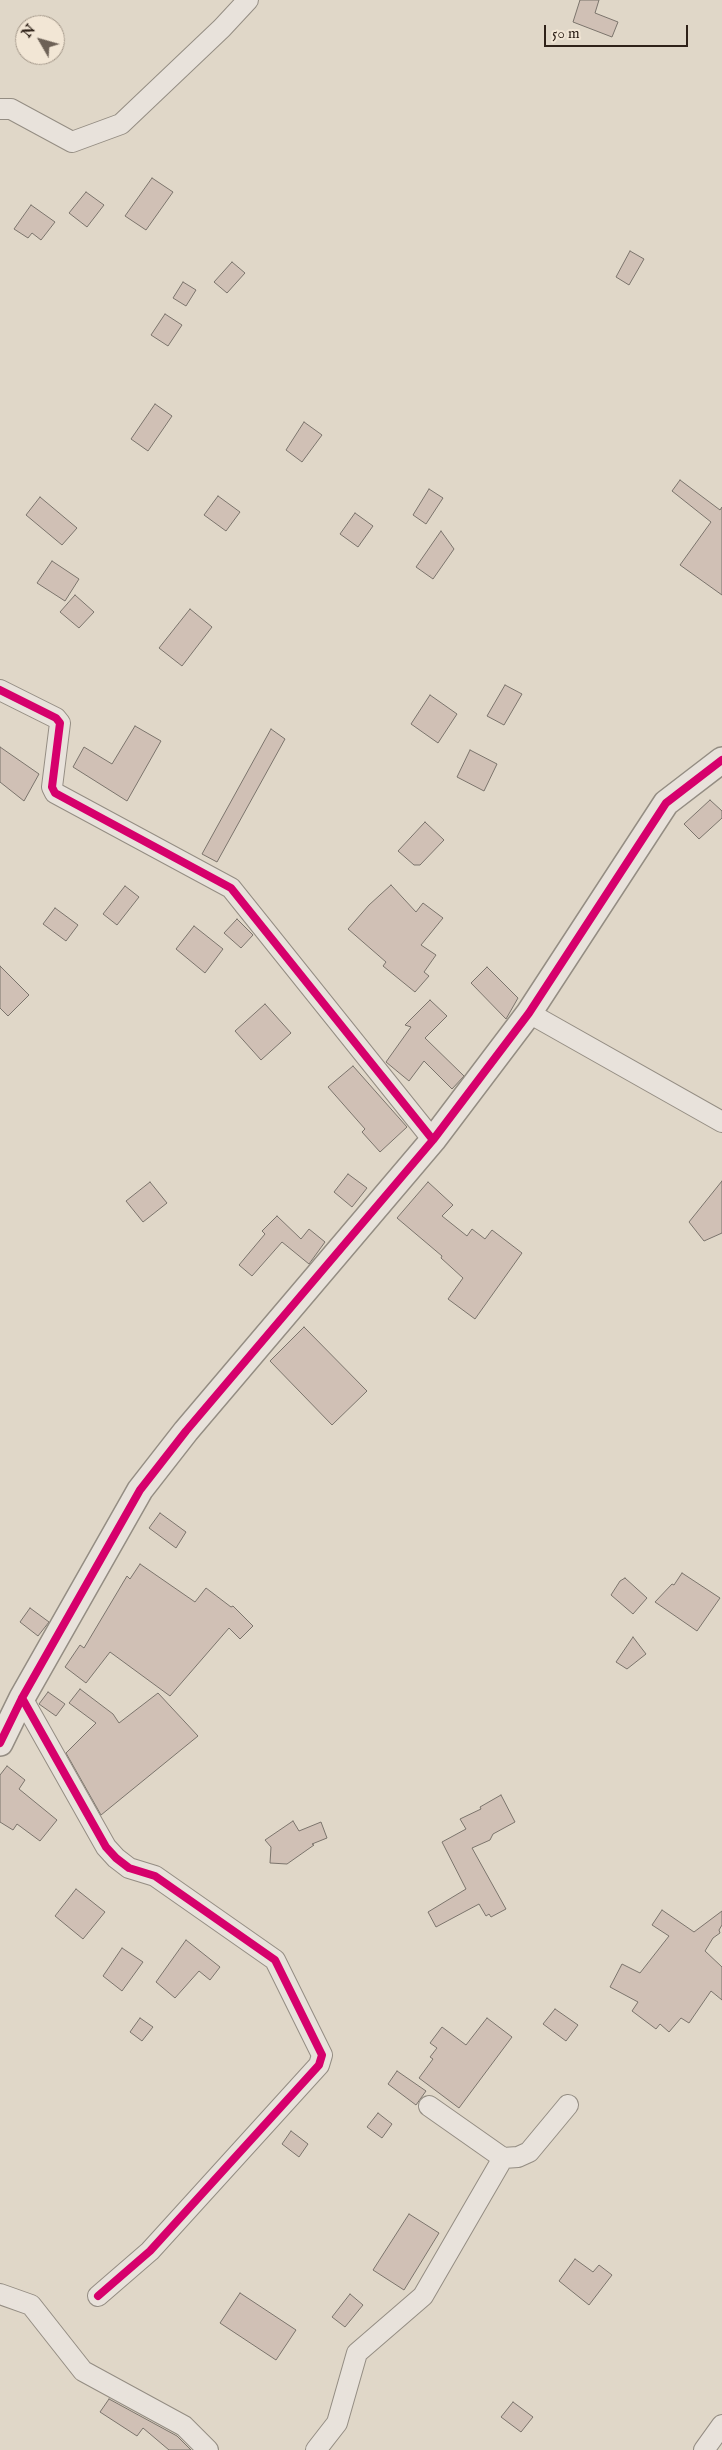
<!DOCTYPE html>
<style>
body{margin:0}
#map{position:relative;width:722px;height:2450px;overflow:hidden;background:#e0d7c8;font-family:"IM FELL English",serif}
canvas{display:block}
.north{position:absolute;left:15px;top:15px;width:50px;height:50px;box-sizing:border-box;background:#f2e6d5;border:1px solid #a4988a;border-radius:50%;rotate:308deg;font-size:14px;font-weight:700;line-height:20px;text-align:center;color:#2f2219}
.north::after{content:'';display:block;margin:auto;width:18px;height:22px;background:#6d6156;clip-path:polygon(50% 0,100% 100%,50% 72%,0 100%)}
.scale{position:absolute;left:544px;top:25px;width:144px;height:22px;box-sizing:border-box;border:2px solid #2f2219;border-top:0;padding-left:6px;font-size:15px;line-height:18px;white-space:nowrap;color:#2f2219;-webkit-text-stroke:4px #f2e6d5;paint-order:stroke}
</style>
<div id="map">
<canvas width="722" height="2450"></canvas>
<div class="north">N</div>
<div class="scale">50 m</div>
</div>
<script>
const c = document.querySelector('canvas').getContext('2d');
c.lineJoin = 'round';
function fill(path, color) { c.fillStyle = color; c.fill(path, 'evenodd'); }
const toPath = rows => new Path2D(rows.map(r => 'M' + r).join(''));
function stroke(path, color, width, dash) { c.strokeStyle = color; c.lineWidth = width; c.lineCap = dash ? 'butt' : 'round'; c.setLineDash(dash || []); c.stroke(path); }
const building = toPath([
 [580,0,599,0,595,13,618,22,612,37,573,22,580,0],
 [152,178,173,192,146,230,125,216,152,178],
 [86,192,104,205,87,227,69,213,86,192],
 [31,205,55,222,41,240,32,233,28,238,14,229,31,205],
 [630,251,644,259,629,285,616,277,630,251],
 [232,262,245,273,227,293,214,282,232,262],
 [183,282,196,290,186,306,173,298,183,282],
 [165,314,182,325,168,346,151,335,165,314],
 [155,404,172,416,148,451,131,439,155,404],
 [304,422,322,435,302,462,286,450,304,422],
 [680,480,720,510,722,507,722,595,680,565,711,522,672,491,680,480],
 [429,489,443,498,426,524,413,515,429,489],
 [218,496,240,512,226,531,204,515,218,496],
 [40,497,77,528,62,545,26,515,40,497],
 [355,513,373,526,358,547,340,534,355,513],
 [441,531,454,549,433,579,416,567,441,531],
 [52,561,79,579,65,601,37,583,52,561],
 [75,595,94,612,79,628,60,612,75,595],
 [190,609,212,627,182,666,159,648,190,609],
 [505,685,522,694,504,725,487,716,505,685],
 [430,695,457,714,438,743,411,724,430,695],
 [135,726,161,741,127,801,73,767,84,747,112,764,135,726],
 [271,729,285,739,217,862,202,854,271,729],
 [0,747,39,774,24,801,0,782,0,747],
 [470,750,497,764,484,791,457,777,470,750],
 [710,800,722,811,722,818,699,839,684,824,710,800],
 [425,822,444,840,420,865,414,865,398,851,425,822],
 [391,885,416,912,423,903,443,918,421,945,436,955,424,972,429,976,415,992,383,966,386,962,348,929,369,905,391,885],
 [125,886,139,897,117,925,103,914,125,886],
 [55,908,78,925,66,941,43,924,55,908],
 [237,919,253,935,241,948,224,933,237,919],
 [194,926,223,949,205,973,176,949,194,926],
 [0,966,29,995,8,1016,0,1008,0,966],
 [487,967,518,998,506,1019,471,983,487,967],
 [430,1000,447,1016,425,1038,464,1076,452,1089,424,1061,409,1081,386,1062,411,1027,405,1025,430,1000],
 [265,1004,291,1033,261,1060,235,1031,265,1004],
 [353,1066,407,1127,380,1152,362,1132,365,1129,328,1087,353,1066],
 [348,1174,367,1188,352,1207,334,1192,348,1174],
 [722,1181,722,1233,704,1241,689,1222,722,1181],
 [150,1182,167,1203,143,1222,126,1201,150,1182],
 [428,1182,453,1205,442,1216,467,1236,472,1229,485,1239,492,1230,522,1253,475,1319,448,1299,463,1278,441,1258,442,1256,397,1218,428,1182],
 [277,1216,301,1239,309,1229,325,1242,309,1264,282,1242,252,1276,239,1265,265,1234,262,1231,277,1216],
 [304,1327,367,1391,332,1425,270,1361,304,1327],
 [160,1513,186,1532,176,1548,149,1528,160,1513],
 [140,1564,195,1602,206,1588,231,1607,233,1606,253,1626,240,1639,229,1628,170,1696,110,1652,86,1683,65,1667,80,1645,84,1648,127,1576,130,1579,140,1564],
 [682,1573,720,1598,697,1631,655,1602,672,1584,674,1585,682,1573],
 [625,1578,647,1598,633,1614,611,1595,620,1581,625,1578],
 [30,1608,49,1622,38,1636,20,1622,30,1608],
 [633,1637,646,1654,627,1669,616,1662,633,1637],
 [80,1689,113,1714,119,1723,158,1693,198,1736,101,1815,66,1753,96,1723,69,1703,80,1689],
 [48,1692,65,1704,56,1716,39,1704,48,1692],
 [7,1766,25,1780,19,1789,57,1820,40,1841,17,1824,13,1830,0,1822,0,1775,7,1766],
 [501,1795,515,1822,493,1834,490,1840,472,1848,506,1909,491,1917,489,1914,486,1916,479,1904,436,1927,428,1912,466,1889,442,1842,466,1829,460,1819,481,1809,480,1807,501,1795],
 [293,1821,299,1831,321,1822,327,1838,312,1844,314,1845,287,1864,270,1863,271,1847,265,1840,293,1821],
 [76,1889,105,1912,83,1939,55,1916,76,1889],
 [662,1910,694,1932,722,1911,722,1925,719,1930,720,1933,713,1938,705,1951,722,1967,722,2000,711,1991,689,2023,681,2018,669,2032,660,2024,656,2029,632,2011,638,2002,610,1987,622,1964,640,1973,669,1936,652,1925,662,1910],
 [186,1940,220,1967,210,1980,199,1971,175,1998,156,1982,186,1940],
 [122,1948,143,1962,122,1991,103,1976,122,1948],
 [555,2009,578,2025,566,2041,543,2024,555,2009],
 [140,2018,153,2027,142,2041,130,2032,140,2018],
 [487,2018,512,2037,459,2108,419,2078,433,2059,430,2057,437,2048,430,2043,442,2027,466,2045,487,2018],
 [397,2071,426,2091,416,2105,388,2084,397,2071],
 [378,2113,392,2124,382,2138,367,2127,378,2113],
 [291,2131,308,2144,299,2157,282,2144,291,2131],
 [409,2214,439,2233,404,2290,373,2270,409,2214],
 [575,2259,593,2272,599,2265,612,2275,589,2305,559,2281,575,2259],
 [240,2293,296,2330,276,2360,220,2323,240,2293],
 [350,2294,363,2305,345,2327,332,2317,350,2294],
 [109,2399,177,2436,191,2450,169,2450,143,2428,137,2436,100,2412,109,2399],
 [513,2402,533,2417,521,2432,501,2417,513,2402]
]);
fill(building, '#d0c0b5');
stroke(building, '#7b746c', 1);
const minor = toPath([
 [0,109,11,109,72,142,121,124,222,28,248,0],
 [0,690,56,718,60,723,52,787,55,793,231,888,433,1140],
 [529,1013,722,1122],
 [22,1698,106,1847,116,1858,129,1868,155,1876,275,1960,322,2055,319,2065,150,2251,98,2296],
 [429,2106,503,2158,518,2157,529,2152,568,2105],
 [0,2294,31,2305,83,2371,184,2426,208,2450],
 [316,2450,337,2423,357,2353,423,2296,503,2158],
 [704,2450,722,2425]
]);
const tertiary = toPath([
 [0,1743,22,1698,140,1490,186,1431,433,1140,529,1013,666,803,722,760]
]);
stroke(minor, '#948d83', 22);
stroke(tertiary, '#948d83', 28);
stroke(minor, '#e8e2db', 20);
stroke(tertiary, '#e8e2db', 25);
stroke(toPath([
 [0,690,56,718,60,723,52,787,55,793,231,888,433,1140],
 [22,1698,106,1847,116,1858,129,1868,155,1876,275,1960,322,2055,319,2065,150,2251,98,2296],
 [0,1743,22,1698,140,1490,186,1431,433,1140,529,1013,666,803,722,760]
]), '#d6006c', 8);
</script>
